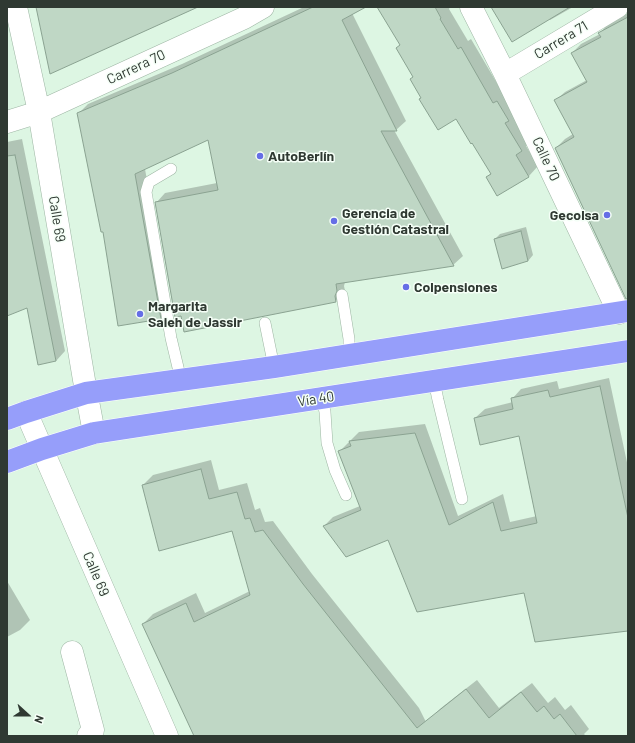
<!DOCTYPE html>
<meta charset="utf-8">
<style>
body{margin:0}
#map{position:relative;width:635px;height:743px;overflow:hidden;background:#ddf6e3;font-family:Barlow,sans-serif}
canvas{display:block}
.frame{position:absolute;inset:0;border:8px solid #2f3932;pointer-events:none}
.north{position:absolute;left:8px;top:695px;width:40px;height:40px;-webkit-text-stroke:3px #f5fff7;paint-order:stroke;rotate:111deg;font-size:11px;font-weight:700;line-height:16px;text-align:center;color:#2f3932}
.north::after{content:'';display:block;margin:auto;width:14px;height:18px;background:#2f3932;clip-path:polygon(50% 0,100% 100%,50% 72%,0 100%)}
</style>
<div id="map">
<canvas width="635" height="743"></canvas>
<div class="frame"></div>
<div class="north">N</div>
</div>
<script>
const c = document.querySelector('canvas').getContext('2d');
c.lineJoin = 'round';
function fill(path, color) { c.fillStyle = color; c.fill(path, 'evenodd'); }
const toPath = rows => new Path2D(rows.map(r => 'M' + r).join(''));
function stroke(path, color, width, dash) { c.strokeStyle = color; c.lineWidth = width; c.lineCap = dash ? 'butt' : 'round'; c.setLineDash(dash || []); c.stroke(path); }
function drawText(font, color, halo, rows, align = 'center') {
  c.font = font + ' Barlow,sans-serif'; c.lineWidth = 3; c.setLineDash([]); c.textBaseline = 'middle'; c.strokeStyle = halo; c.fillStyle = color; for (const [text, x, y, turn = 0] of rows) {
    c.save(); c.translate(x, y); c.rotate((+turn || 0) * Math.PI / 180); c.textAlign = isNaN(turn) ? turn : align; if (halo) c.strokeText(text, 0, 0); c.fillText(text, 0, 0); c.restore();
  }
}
fill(toPath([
 [304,7,364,7,352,13,406,121,396,130,394,130,463,256,453,265,345,282,344,286,345,291,336,301,156,203,165,193,217,183,209,139,145,169,170,309,160,319,103,231,78,114,88,104,182,64],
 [379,7,450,7,449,9,468,41,471,39,531,141,526,146,538,166,529,176,497,195,487,177,491,173,457,117,422,97,401,44],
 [492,7,573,7,550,20,549,18],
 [628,13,628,282,556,148,565,139,573,134,556,100,565,92,587,80,572,53,581,44,600,34,600,33,608,24],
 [22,139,65,351,56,361,27,307,7,315,7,142],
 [526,227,533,255,528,261,503,268,495,239,500,234],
 [609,378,628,467,628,630,525,592,389,539,324,526,333,517,360,506,339,452,359,432,425,424,458,516,503,494,510,522,537,516,520,435,475,418,485,409,513,402,512,399,521,389,557,381,559,389],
 [211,460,219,490,247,483,255,510,260,508,265,522,273,521,312,574,419,708,433,736,195,736,143,624,153,614,196,593,205,613,250,591,233,530,143,485,153,475],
 [7,581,30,620,20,630,7,637],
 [477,680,499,708,532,683,548,703,555,697,565,710,571,705,589,729,584,734,586,736,446,736,431,718,441,708]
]), '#0003');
const building = toPath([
 [36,7,198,7,50,74,36,7],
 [313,7,366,7,342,20,397,131,381,131,454,266,336,284,337,291,335,296,336,302,184,332,181,316,175,317,155,202,218,190,208,140,135,174,161,319,118,326,103,232,101,232,77,113,172,73,313,7],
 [377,7,435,7,441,18,440,19,458,49,461,47,493,103,497,101,509,121,505,123,522,151,516,155,529,177,497,196,486,177,491,174,472,143,471,144,456,119,438,130,419,99,421,98,410,79,413,77,396,48,400,45,377,7],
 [491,7,570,7,512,42,491,7],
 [628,17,628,299,626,299,555,148,574,137,554,100,587,82,571,53,601,37,598,33,628,17],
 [15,155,56,361,38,365,27,308,7,316,7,156,15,155],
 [521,231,528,261,502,269,494,239,521,231],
 [600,386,628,518,628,631,535,642,524,593,417,612,388,540,346,557,323,526,361,510,338,451,351,446,349,441,415,433,449,525,493,502,501,531,537,523,519,436,480,445,474,418,513,409,511,398,548,390,550,397,600,386],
 [201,469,209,499,237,492,245,519,250,518,255,532,263,530,303,584,417,728,466,689,489,718,521,692,537,712,544,706,554,719,560,714,577,736,194,736,142,624,186,603,194,622,250,595,232,531,159,551,142,485,201,469]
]);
fill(building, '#bfd7c5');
stroke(building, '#8aa291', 1);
const service = toPath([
 [171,169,149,182,146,192,171,338,181,380],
 [342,295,349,339,349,355],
 [265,323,274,367],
 [434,381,438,400,462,499],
 [322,398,325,412,327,443,335,470,346,495]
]);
const minor = toPath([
 [16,7,39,112,84,380,94,433],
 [471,7,505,74,619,313],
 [505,74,617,7],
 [7,122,39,112,244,18,263,7],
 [26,412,167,736],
 [72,652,93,730,88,736]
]);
const trunk = toPath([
 [7,419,26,412,86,393,274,367,628,311],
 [7,462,42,449,94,433,628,351]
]);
stroke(service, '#9eb6a4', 12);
stroke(minor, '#9eb6a4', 23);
stroke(trunk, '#fff', 23);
stroke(service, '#fff', 11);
stroke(minor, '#fff', 22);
stroke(trunk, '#969efa', 22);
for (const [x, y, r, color] of [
 [260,156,4,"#656ee6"],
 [607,215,4,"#656ee6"],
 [334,221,4,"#656ee6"],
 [406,287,4,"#656ee6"],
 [140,314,4,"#656ee6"]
]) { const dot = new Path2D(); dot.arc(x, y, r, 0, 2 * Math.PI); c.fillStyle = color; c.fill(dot); stroke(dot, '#f5fff7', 1.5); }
drawText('14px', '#2f3932', '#f5fff7', [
 ["Carrera 71",561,40,-31],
 ["Carrera 70",136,67,-25],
 ["Calle 70",546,159,65],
 ["Calle 69",57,219,81],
 ["Vía 40",316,399,-9],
 ["Calle 69",96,574,67]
]);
drawText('bold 14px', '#2f3932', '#f5fff7', [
 ["AutoBerlín",268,156],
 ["Gerencia de",342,213],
 ["Gestión Catastral",342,229],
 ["Gecolsa",599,215,"right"],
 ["Colpensiones",414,287],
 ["Margarita",148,306],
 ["Saieh de Jassir",148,322]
], 'left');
</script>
